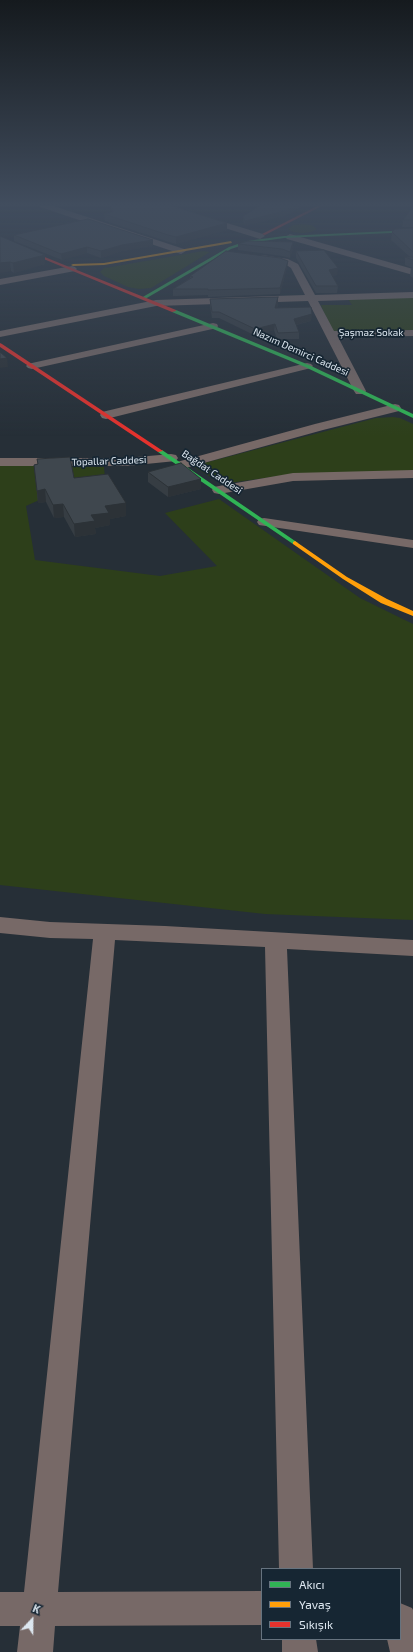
<!DOCTYPE html>
<meta charset="utf-8">
<style>
body{margin:0}
#map{position:relative;width:413px;height:1652px;overflow:hidden;background:#262f37;font-family:"Exo 2",sans-serif}
canvas{display:block}
.legend{position:absolute;left:261px;top:1568px;width:140px;height:72px;box-sizing:border-box;background:#162633;border:1px solid #66737f;margin:0;padding:5px 7px;list-style:none;font-size:12px;color:#dde7f0}
.legend li{display:flex;align-items:center;gap:8px;height:20px}
.legend b{width:20px;border:1px solid #66737f}
.north{position:absolute;left:12px;top:1600px;width:40px;height:40px;-webkit-text-stroke:3px #162633;paint-order:stroke;rotate:22deg;font-size:11px;font-weight:700;line-height:16px;text-align:center;color:#dde7f0}
.north::after{content:'';display:block;margin:auto;width:14px;height:18px;background:#dde7f0;clip-path:polygon(50% 0,100% 100%,50% 72%,0 100%)}
</style>
<div id="map">
<canvas width="413" height="1652"></canvas>
<ul class="legend">
<li><b style="height:5px;background:#30b455"></b>Akıcı</li>
<li><b style="height:5px;background:#ff9f0a"></b>Yavaş</li>
<li><b style="height:5px;background:#e5322d"></b>Sıkışık</li>
</ul>
<div class="north">K</div>
</div>
<script>
const c = document.querySelector('canvas').getContext('2d');
c.lineJoin = 'round';
function fill(path, color) { c.fillStyle = color; c.fill(path, 'evenodd'); }
const toPath = rows => new Path2D(rows.map(r => 'M' + r).join(''));
function stroke(path, color, width, dash) { c.strokeStyle = color; c.lineWidth = width; c.lineCap = dash ? 'butt' : 'round'; c.setLineDash(dash || []); c.stroke(path); }
function drawText(font, color, halo, rows, align = 'center') {
  c.font = font + ' "Exo 2",sans-serif'; c.lineWidth = 3.5; c.setLineDash([]); c.textBaseline = 'middle'; c.strokeStyle = halo; c.fillStyle = color; for (const [text, x, y, turn = 0] of rows) {
    c.save(); c.translate(x, y); c.rotate((+turn || 0) * Math.PI / 180); c.textAlign = isNaN(turn) ? turn : align; if (halo) c.strokeText(text, 0, 0); c.fillText(text, 0, 0); c.restore();
  }
}
fill(toPath([
 [302,224,311,225,317,229,311,232,302,233,293,232,288,229,293,225],
 [203,251,210,252,151,288,139,289,128,287,104,276,100,272,104,268,111,267],
 [413,296,413,330,331,331,321,305,352,305,348,299],
 [393,417,400,418,413,424,413,471,293,474,222,484,193,466,376,418],
 [0,465,104,467,105,479,48,496,26,506,35,560,160,576,217,566,165,513,219,499,360,598,413,624,413,920,265,914,0,885]
]), '#2d3f1a');
fill(toPath([
 [39,205,51,205,184,249,186,251,181,254,40,207,39,205],
 [156,205,168,205,263,234,265,236,260,239,257,238,157,207,156,205],
 [290,234,413,269,413,275,287,239,285,237,290,234],
 [262,255,288,259,298,264,315,295,413,292,413,298,318,301,334,331,413,330,413,336,338,337,366,391,364,394,356,394,354,391,308,301,156,306,0,337,0,331,156,300,305,295,291,268,285,264,259,260,257,258,262,255],
 [72,266,75,267,77,269,75,271,0,285,0,279,72,266],
 [213,323,217,324,218,326,217,328,32,369,28,368,26,366,28,364,32,363,213,323],
 [307,363,311,364,313,366,311,368,106,419,102,418,100,415,102,412,307,363],
 [395,404,399,405,401,408,399,411,323,430,182,469,177,468,175,465,177,462,315,424,395,404],
 [171,454,176,455,178,458,176,461,126,466,0,466,0,458,126,458,171,454],
 [413,470,413,478,293,481,219,494,214,493,212,490,214,487,219,486,293,473,413,470],
 [264,518,413,540,413,548,259,525,257,522,259,519,264,518],
 [0,917,50,922,165,926,413,940,413,956,287,949,313,1569,279,1569,265,947,115,940,58,1592,262,1591,262,1625,55,1626,53,1652,17,1652,20,1626,0,1626,0,1592,24,1592,93,939,50,938,0,933,0,917],
 [400,1603,412,1608,413,1610,413,1652,390,1652,387,1639,400,1639,400,1603],
 [282,1639,316,1639,318,1652,282,1652,282,1639]
]), '#776967');
fill(toPath([
 [413,230,413,232,284,238,249,243,231,249,145,299,141,298,229,247,247,241,284,236,413,230],
 [172,310,176,310,309,365,413,414,413,418,305,367,172,312,172,310],
 [158,450,162,450,298,543,297,544,293,544,158,452,158,450]
]), '#30b455');
fill(toPath([
 [231,241,232,243,104,265,73,266,71,265,73,264,104,263,231,241],
 [295,541,347,577,387,599,413,611,413,616,381,603,343,579,293,544,293,542,295,541]
]), '#ff9f0a');
fill(toPath([
 [319,205,324,205,265,235,262,234,319,205],
 [0,239,176,310,176,311,172,312,0,241,0,239],
 [0,343,2,344,163,451,158,452,0,347,0,343]
]), '#e5322d');
fill(toPath([
 [110,205,168,205,227,230,176,244,169,242,105,221,104,214,112,213],
 [413,207,413,227,402,227,403,220],
 [288,215,245,226,243,220,243,216],
 [413,228,413,268,405,265,405,257,410,257,391,240,392,232],
 [14,235,153,240,153,246,122,251,101,258,87,253,62,260,14,241],
 [0,236,45,255,45,264,14,273,11,271],
 [238,244,293,248,290,258,282,256,238,250],
 [296,251,337,275,332,276,338,286,337,293,316,293,296,258],
 [288,261,287,267,280,294,208,297,208,295,173,296,173,289,190,278,190,276],
 [411,268,413,268,413,278,410,276],
 [278,297,278,303,277,308,311,321,296,325,299,332,299,339,277,339,274,330,254,335,219,318,212,318,210,306,210,299],
 [37,459,74,478,126,516,110,519,110,525,95,528,96,534,75,537,64,517,54,518,46,502,38,503,34,465,38,464],
 [148,472,201,489,168,497,148,482]
]), '#363d43');
fill(toPath([
 [296,205,304,205,288,215,245,226,245,221],
 [227,223,227,230,176,244,176,237],
 [153,240,153,246,122,251,101,258,101,251,122,245],
 [293,242,293,248,290,258,290,252],
 [87,247,87,253,62,260,61,254],
 [45,255,45,264,14,273,13,263],
 [288,261,287,267,280,294,280,288],
 [10,262,11,271,0,273,0,263],
 [338,268,337,275,328,277,329,270],
 [278,297,278,303,275,314,275,308],
 [312,314,311,321,294,325,294,319],
 [275,324,274,330,254,335,255,329],
 [7,358,8,367,0,368,0,359],
 [201,479,201,489,168,497,168,487],
 [45,489,46,502,38,503,37,491],
 [126,503,126,516,110,519,110,525,95,528,96,534,75,537,74,524,91,515,105,506],
 [63,504,64,517,54,518,53,505]
]), '#2c3237');
const building = toPath([
 [111,205,168,205,227,223,176,237,168,235,104,214,113,212,111,205],
 [262,205,296,205,288,210,245,221,243,216,262,205],
 [413,207,413,220,403,220,413,207],
 [88,219,153,240,122,245,101,251,87,247,61,254,14,235,88,219],
 [413,228,413,252,392,232,395,229,413,228],
 [0,236,45,255,13,263,10,262,0,263,0,236],
 [248,241,293,242,290,252,282,249,238,244,248,241],
 [324,250,338,268,329,270,338,286,316,286,296,251,324,250],
 [226,251,280,258,288,261,280,288,208,290,208,289,173,289,193,277,190,276,226,251],
 [405,257,413,257,413,260,405,257],
 [278,297,275,308,311,307,312,314,294,319,299,332,278,333,275,324,255,329,219,312,212,312,210,299,278,297],
 [0,352,7,358,0,359,0,352],
 [70,457,74,478,108,474,126,503,105,506,109,513,91,515,95,521,74,524,63,504,53,505,45,489,37,491,34,465,38,464,37,459,70,457],
 [181,463,201,479,168,487,148,472,181,463]
]);
fill(building, '#3f474e');
stroke(building, '#2c3237', 1);
const sky = c.createLinearGradient(0, 0, 0, 436);
sky.addColorStop(0, '#151a1e');
sky.addColorStop(0.47, '#414d5e');
sky.addColorStop(1, '#414d5e00');
c.fillStyle = sky;
c.fillRect(0, 0, 413, 436);
drawText('10px', '#dde7f0', '#162633', [
 ["Şaşmaz Sokak",371,333],
 ["Nazım Demirci Caddesi",301,352,24],
 ["Topallar Caddesi",109,461,-2],
 ["Bağdat Caddesi",212,472,34]
]);
</script>
